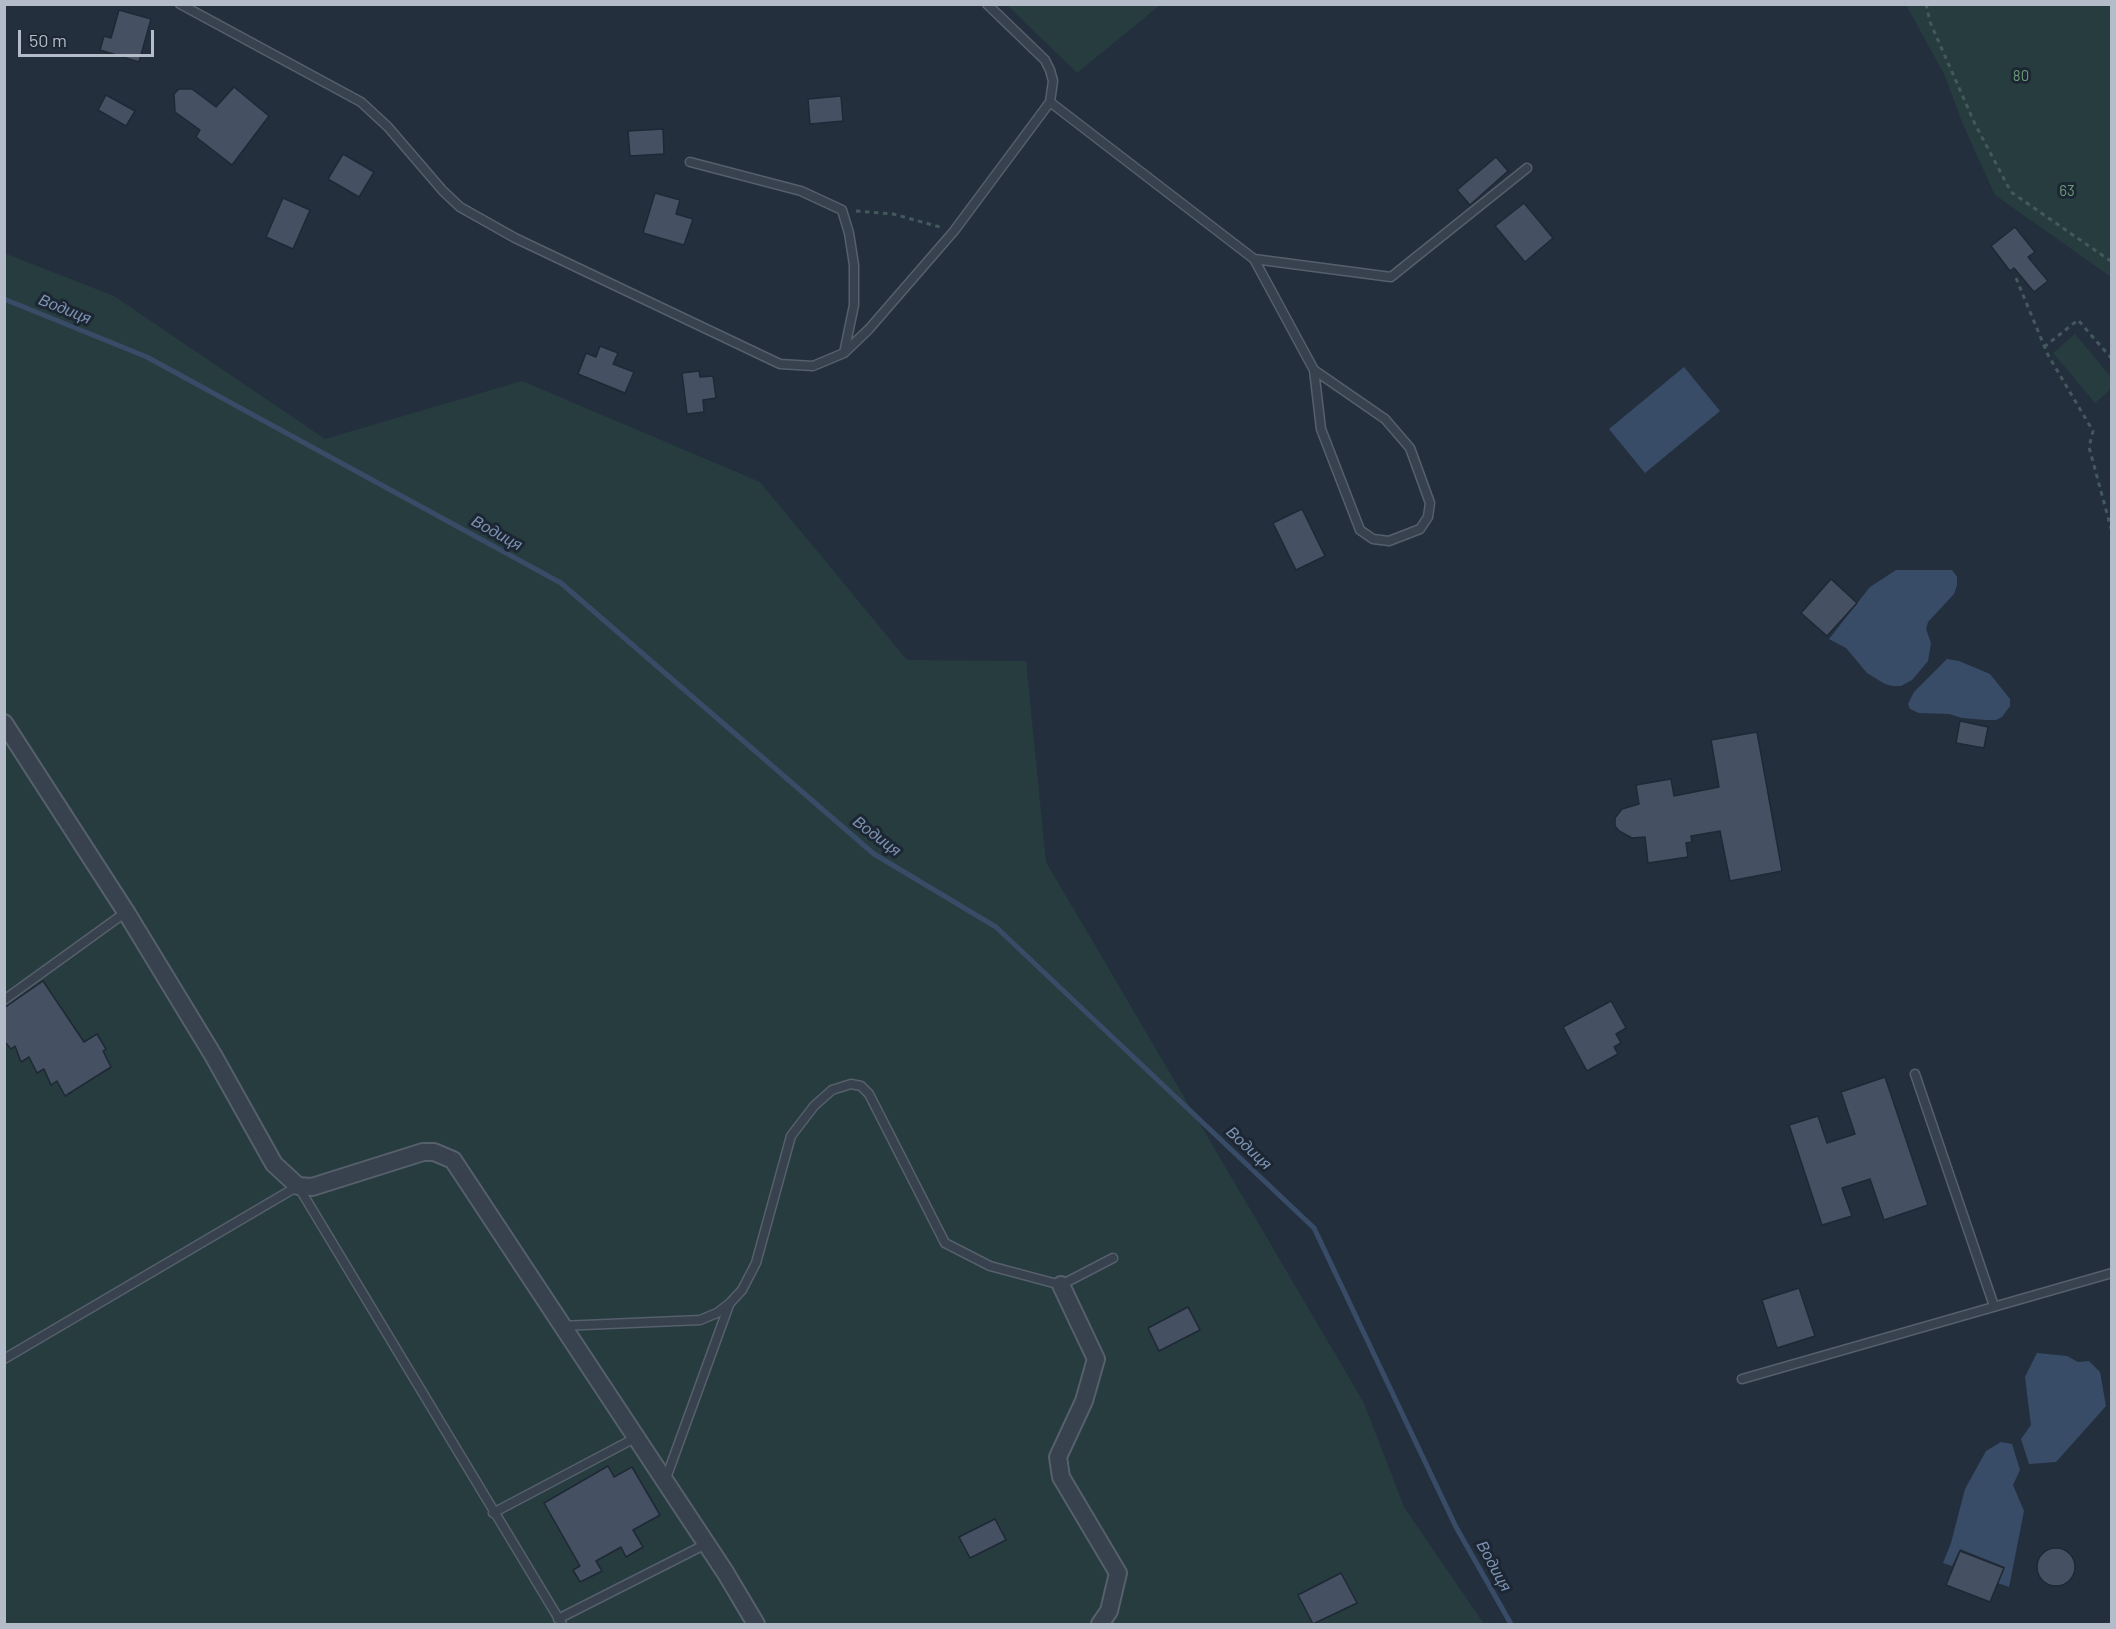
<!DOCTYPE html>
<meta charset="utf-8">
<style>
body{margin:0}
#map{position:relative;width:2116px;height:1629px;overflow:hidden;background:#242f3e;font-family:Barlow,sans-serif}
canvas{display:block}
.frame{position:absolute;inset:0;border:6px solid #b4bcc9;pointer-events:none}
.scale{position:absolute;left:18px;top:30px;width:136px;height:27px;box-sizing:border-box;border:3px solid #b4bcc9;border-top:0;padding-left:8px;font-size:18px;line-height:21px;white-space:nowrap;color:#b4bcc9;-webkit-text-stroke:4px #1d2633;paint-order:stroke}
</style>
<div id="map">
<canvas width="2116" height="1629"></canvas>
<div class="frame"></div>
<div class="scale">50 m</div>
</div>
<script>
const c = document.querySelector('canvas').getContext('2d');
c.lineJoin = 'round';
function fill(path, color) { c.fillStyle = color; c.fill(path, 'evenodd'); }
const toPath = rows => new Path2D(rows.map(r => 'M' + r).join(''));
function stroke(path, color, width, dash) { c.strokeStyle = color; c.lineWidth = width; c.lineCap = dash ? 'butt' : 'round'; c.setLineDash(dash || []); c.stroke(path); }
function drawText(font, color, halo, rows, align = 'center') {
  c.font = font + ' Barlow,sans-serif'; c.lineWidth = 6; c.setLineDash([]); c.textBaseline = 'middle'; c.strokeStyle = halo; c.fillStyle = color; for (const [text, x, y, turn = 0] of rows) {
    c.save(); c.translate(x, y); c.rotate((+turn || 0) * Math.PI / 180); c.textAlign = isNaN(turn) ? turn : align; if (halo) c.strokeText(text, 0, 0); c.fillText(text, 0, 0); c.restore();
  }
}
fill(toPath([
 [1007,5,1160,5,1077,73],
 [1906,5,2111,5,2111,277,1995,195,1964,127,1944,74],
 [4,253,114,296,325,439,522,381,760,482,907,660,1026,661,1046,862,1364,1403,1404,1507,1484,1624,5,1624],
 [2075,334,2111,377,2111,389,2095,403,2053,353]
]), '#263c3f');
fill(toPath([
 [1684,367,1720,411,1645,473,1609,429],
 [1896,570,1952,570,1957,577,1957,585,1954,594,1928,622,1926,629,1931,643,1928,661,1912,680,1901,686,1893,686,1885,684,1867,673,1846,648,1829,639,1870,587],
 [1947,659,1959,661,1990,674,2010,699,2010,706,2002,717,1996,720,1987,720,1962,718,1949,714,1919,713,1910,709,1908,704,1914,692],
 [2037,1353,2067,1356,2078,1362,2089,1361,2100,1372,2106,1406,2056,1462,2029,1464,2021,1439,2031,1425,2025,1377],
 [2001,1442,2012,1444,2020,1470,2013,1485,2024,1511,2009,1587,1998,1583,2005,1567,1960,1549,1952,1566,1943,1563,1951,1543,1965,1489,1986,1451]
]), '#394c67');
stroke(toPath([
 [4,299,147,357,561,583,874,854,996,927,1314,1228,1456,1527,1511,1624]
]), '#394c67', 5);
const building = toPath([
 [119,10,151,19,139,62,100,50,104,36,111,38,119,10],
 [234,87,269,116,232,165,196,137,200,130,175,112,174,94,179,89,192,89,216,107,234,87],
 [106,95,135,111,126,126,98,110,106,95],
 [841,96,843,121,810,124,808,99,841,96],
 [663,129,664,154,630,156,628,131,663,129],
 [343,154,374,172,359,197,328,179,343,154],
 [1496,157,1508,171,1470,205,1457,190,1496,157],
 [655,193,680,200,676,214,693,219,684,245,643,233,655,193],
 [283,198,310,210,293,249,266,237,283,198],
 [1524,203,1553,238,1525,262,1495,226,1524,203],
 [2015,227,2035,252,2028,257,2048,281,2034,292,2014,268,2010,271,1991,246,2015,227],
 [600,346,618,353,613,364,634,372,625,393,578,374,586,353,596,357,600,346],
 [699,371,700,377,713,376,716,398,703,400,704,412,687,414,682,373,699,371],
 [1302,509,1325,556,1296,570,1273,523,1302,509],
 [1831,579,1857,603,1827,636,1801,613,1831,579],
 [1960,721,1988,727,1984,748,1956,743,1960,721],
 [1757,732,1782,871,1730,881,1720,831,1691,836,1692,842,1686,843,1688,857,1648,863,1645,837,1632,838,1619,831,1615,826,1615,818,1622,809,1639,804,1636,785,1671,779,1674,796,1719,787,1711,740,1757,732],
 [43,981,84,1042,97,1034,106,1049,103,1051,111,1067,65,1096,57,1081,51,1085,44,1069,37,1073,29,1057,21,1062,15,1046,11,1049,4,1041,4,1008,43,981],
 [1611,1001,1626,1028,1616,1034,1621,1043,1614,1047,1618,1054,1587,1071,1563,1027,1611,1001],
 [1885,1077,1928,1205,1884,1220,1870,1179,1842,1188,1852,1216,1822,1225,1789,1125,1818,1116,1827,1143,1855,1134,1841,1092,1885,1077],
 [1799,1288,1815,1336,1777,1348,1762,1300,1799,1288],
 [1188,1307,1200,1330,1159,1351,1148,1328,1188,1307],
 [608,1466,614,1477,632,1467,660,1515,633,1530,643,1547,626,1557,621,1547,596,1561,602,1571,580,1582,573,1570,580,1566,544,1503,608,1466],
 [995,1519,1006,1540,970,1558,959,1537,995,1519],
 '2037 1567a19 19 0 1 1 38 0a19 19 0 1 1-38 0Z',
 [1960,1551,2004,1568,1990,1602,1946,1585,1960,1551],
 [1341,1573,1357,1603,1313,1624,1298,1595,1341,1573]
]);
fill(building, '#455162');
stroke(building, '#1f2835', 1.5);
const service = toPath([
 [180,4,361,102,388,127,443,191,460,207,515,238,780,364,813,366,844,353,869,329,954,231,1050,102,1053,81,1050,70,1045,60,987,4],
 [1050,102,1254,259,1391,277,1527,168],
 [690,162,801,191,842,210,849,233,854,265,854,305,844,353],
 [1254,259,1314,370,1321,429,1360,530,1373,539,1389,541,1420,529,1428,517,1430,503,1410,448,1385,419,1314,370],
 [4,1000,126,912],
 [1915,1074,1994,1306],
 [561,1326,700,1320,717,1313,730,1303,742,1290,756,1263,791,1136,814,1106,832,1090,851,1084,861,1086,869,1094,945,1243,990,1266,1061,1285,1113,1258],
 [4,1359,298,1186,562,1624],
 [1742,1379,2112,1273],
 [665,1481,729,1305],
 [493,1513,635,1438],
 [558,1619,706,1544]
]);
const minor = toPath([
 [4,723,126,912,213,1055,274,1164,298,1186,312,1187,423,1152,434,1152,453,1160,725,1572,756,1624],
 [1061,1285,1096,1359,1084,1401,1058,1457,1061,1477,1118,1573,1109,1611,1100,1624]
]);
stroke(service, '#565f6c', 11);
stroke(minor, '#565f6c', 20);
stroke(toPath([
 [1926,4,1930,22,1975,124,2011,192,2112,262],
 [856,211,893,214,940,227],
 [2016,278,2048,355,2093,431,2089,447,2112,532],
 [2044,347,2078,320,2112,359]
]), '#44595c', 3, [4.5, 4.5]);
stroke(service, '#38414e', 8);
stroke(minor, '#38414e', 16);
drawText('15px', '#6b9a76', '#1d2633', [
 ["80",2021,76],
 ["63",2067,191]
]);
drawText('italic 16px', '#7c92b1', '#1d2633', [
 ["Водиця",65,309,22],
 ["Водиця",497,533,29],
 ["Водиця",877,836,37],
 ["Водиця",1249,1148,43],
 ["Водиця",1494,1566,61]
]);
</script>
